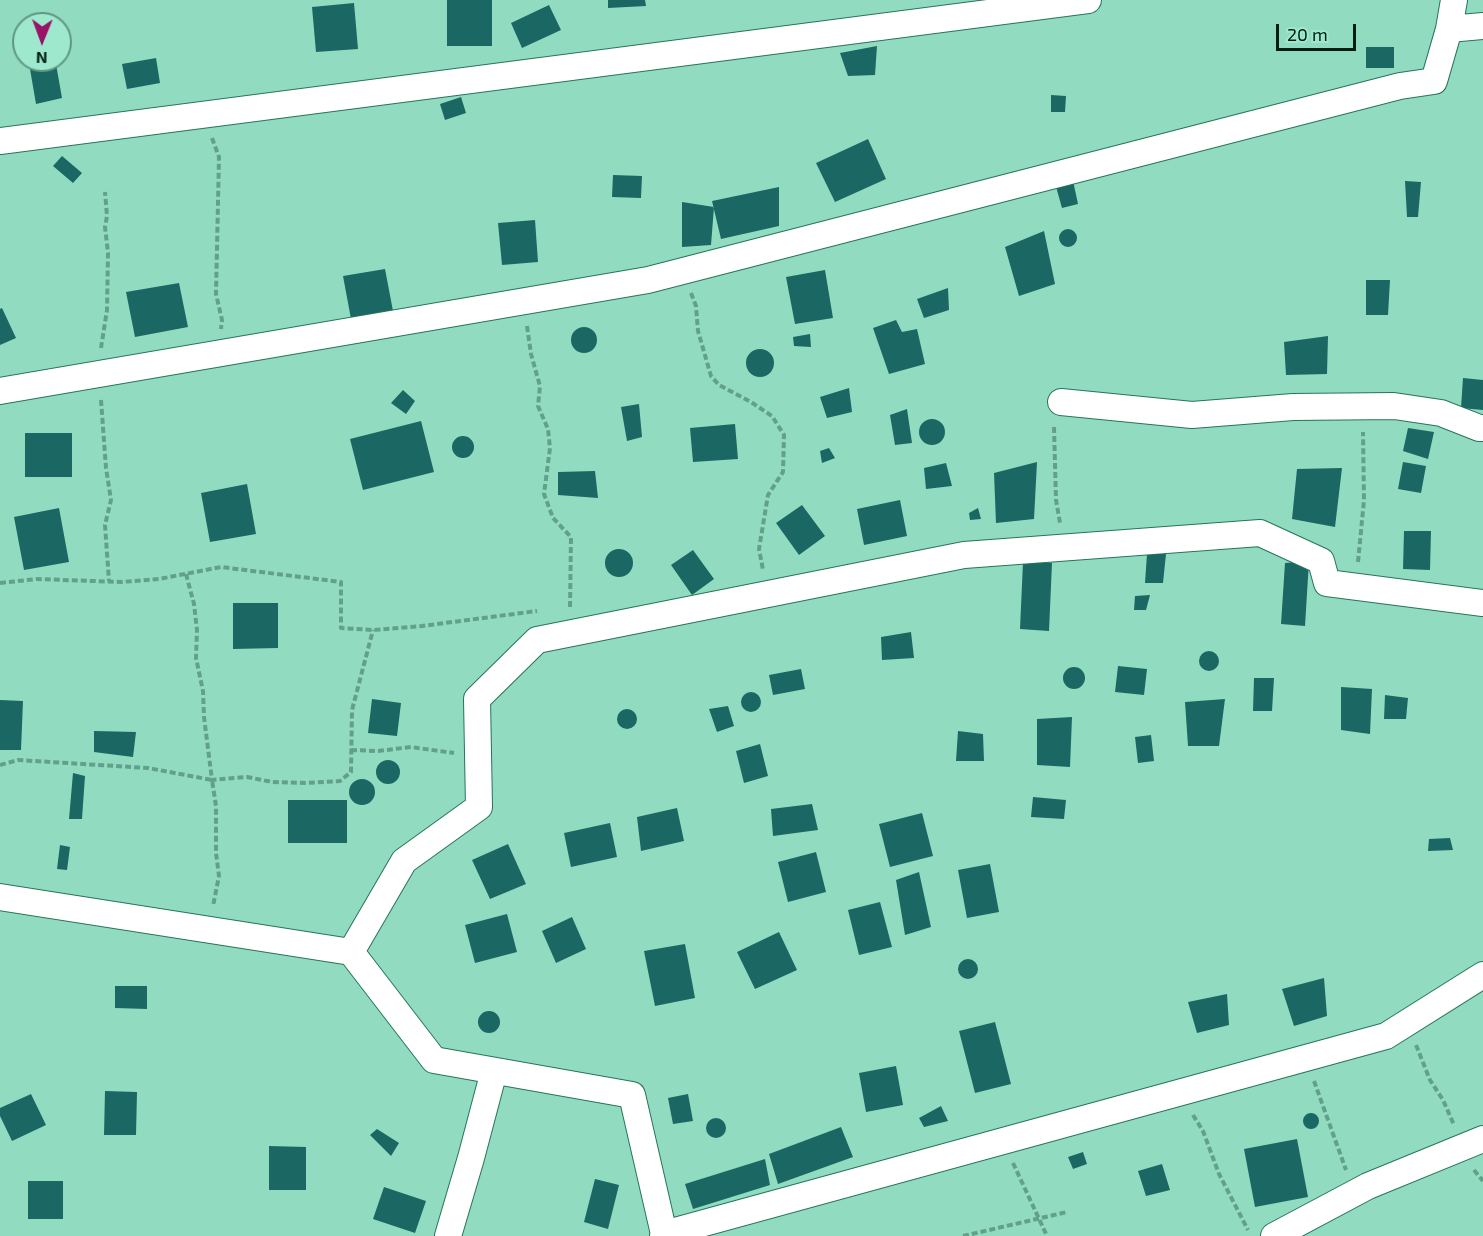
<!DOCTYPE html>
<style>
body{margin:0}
#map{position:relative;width:1483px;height:1236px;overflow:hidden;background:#91dcc0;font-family:"Exo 2",sans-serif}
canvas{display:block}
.north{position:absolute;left:12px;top:12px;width:60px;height:60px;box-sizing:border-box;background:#9ee9cd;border:2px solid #5f9783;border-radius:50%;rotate:181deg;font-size:16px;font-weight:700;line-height:24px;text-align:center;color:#001d14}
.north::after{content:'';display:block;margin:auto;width:21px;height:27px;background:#991367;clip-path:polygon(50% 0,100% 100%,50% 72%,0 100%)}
.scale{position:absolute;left:1276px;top:24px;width:80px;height:27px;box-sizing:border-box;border:3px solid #001d14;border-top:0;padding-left:8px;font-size:18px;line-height:21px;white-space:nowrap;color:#001d14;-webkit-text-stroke:4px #9ee9cd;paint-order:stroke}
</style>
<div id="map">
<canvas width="1483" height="1236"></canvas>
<div class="north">N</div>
<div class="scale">20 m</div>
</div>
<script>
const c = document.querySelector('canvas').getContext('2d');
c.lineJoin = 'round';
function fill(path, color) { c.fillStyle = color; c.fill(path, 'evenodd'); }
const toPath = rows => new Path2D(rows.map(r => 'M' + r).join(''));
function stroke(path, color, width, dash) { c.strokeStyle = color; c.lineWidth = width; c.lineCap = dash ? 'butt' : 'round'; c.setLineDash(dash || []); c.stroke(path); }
fill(toPath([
 [447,0,492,0,492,46,447,46],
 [608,0,645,0,646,6,608,8],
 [354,3,358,49,316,52,312,7],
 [549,5,561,30,522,48,511,23],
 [877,46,875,75,848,76,840,53],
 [1366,47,1394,47,1394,68,1366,68],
 [156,58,160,83,127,89,122,64],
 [56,64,62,98,36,104,30,69],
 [1051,95,1066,96,1065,112,1051,112],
 [461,97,466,113,445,120,440,104],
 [868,139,886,179,835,202,816,163],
 [62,156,82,173,73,183,53,166],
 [613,175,642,176,641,198,612,197],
 [1053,176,1072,176,1078,204,1062,208],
 [1405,181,1421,182,1418,217,1407,217],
 [779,187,779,226,721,239,712,201],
 [682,202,714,207,711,245,682,247],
 [535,220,538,262,502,265,498,223],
 '1059 238a9 9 0 1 1 18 0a9 9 0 1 1-18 0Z',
 [1044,231,1055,284,1019,296,1005,247],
 [385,269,393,311,351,319,343,276],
 [825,270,833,318,795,324,786,277],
 [1366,280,1390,280,1388,315,1366,315],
 [179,283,188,327,135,337,126,292],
 [948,288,949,310,924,318,917,299],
 [2,308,16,338,0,345,0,309],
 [896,320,902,332,917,329,925,364,889,374,873,328],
 '571 340a13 13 0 1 1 26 0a13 13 0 1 1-26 0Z',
 [810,334,811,347,794,346,793,337],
 [1328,336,1327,374,1286,375,1284,342],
 '746 363a14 14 0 1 1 28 0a14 14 0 1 1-28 0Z',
 [1463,378,1483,380,1483,410,1461,408],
 [849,388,852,412,827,418,820,397],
 [403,390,415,401,406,414,391,403],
 [639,404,642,437,627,441,621,407],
 [907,409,912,443,895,445,890,415],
 '919 432a13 13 0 1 1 26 0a13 13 0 1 1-26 0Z',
 [421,421,434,472,363,490,350,439],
 [735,424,738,459,693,462,690,428],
 [1408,428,1434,432,1428,459,1403,451],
 [25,433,72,433,72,477,25,477],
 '452 447a11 11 0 1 1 22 0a11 11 0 1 1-22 0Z',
 [829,448,835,458,822,463,820,451],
 [1037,462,1034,519,996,523,994,473],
 [1403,462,1426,466,1421,493,1398,489],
 [946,463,952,486,926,489,924,468],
 [1342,468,1335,527,1292,519,1297,469],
 [595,471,598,498,558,495,558,472],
 [247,484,256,534,210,542,201,493],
 [900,500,907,536,864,545,857,509],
 [802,505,825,536,799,555,776,523],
 [59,508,69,562,24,570,14,517],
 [978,508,981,519,970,520,969,513],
 [1404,531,1431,531,1430,570,1403,569],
 '605 563a14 14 0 1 1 28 0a14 14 0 1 1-28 0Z',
 [693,550,714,579,692,595,671,565],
 [1147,554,1166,554,1163,583,1145,583],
 [1309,561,1305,626,1281,624,1285,563],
 [1023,562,1052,563,1049,631,1020,629],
 [1150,595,1146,610,1134,610,1135,596],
 [233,603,278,603,278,648,233,649],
 [911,632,914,658,882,660,881,637],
 '1199 661a10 10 0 1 1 20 0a10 10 0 1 1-20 0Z',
 [1118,666,1147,669,1144,695,1115,692],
 '1063 678a11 11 0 1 1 22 0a11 11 0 1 1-22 0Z',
 [801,669,805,689,773,695,769,675],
 [1254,678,1274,678,1272,711,1253,711],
 [1341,687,1372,689,1370,734,1341,730],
 '741 702a10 10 0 1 1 20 0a10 10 0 1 1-20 0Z',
 [1385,695,1408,698,1406,719,1384,719],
 [372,699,401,703,397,736,368,733],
 [1225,699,1219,746,1188,746,1185,702],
 [0,700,23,701,21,750,0,750],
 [728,706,734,726,717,732,709,709],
 '617 719a10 10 0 1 1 20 0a10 10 0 1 1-20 0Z',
 [1072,717,1070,767,1037,765,1037,719],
 [94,731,136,732,133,757,94,752],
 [958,731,983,734,984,761,956,761],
 [1151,735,1154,761,1138,763,1135,737],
 [760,744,768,776,744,783,736,751],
 '376 772a12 12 0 1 1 24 0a12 12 0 1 1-24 0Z',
 [73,773,85,776,82,819,69,819],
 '349 792a13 13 0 1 1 26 0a13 13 0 1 1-26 0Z',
 [1033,797,1066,800,1064,819,1031,817],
 [288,800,347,800,347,843,288,843],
 [812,804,818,830,773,836,771,809],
 [677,808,684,841,641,851,637,817],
 [922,813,933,856,890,867,879,824],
 [610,823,617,857,571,867,564,833],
 [1450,838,1453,850,1428,851,1429,839],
 [508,844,526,884,490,899,472,860],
 [60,845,70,847,67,870,57,869],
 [816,852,826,892,788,902,778,862],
 [990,864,999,912,967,918,958,870],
 [919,872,931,927,905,935,896,880],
 [880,902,892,947,859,955,848,910],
 [507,914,517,952,475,963,465,925],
 [572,917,586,949,556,963,542,931],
 [779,932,797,970,755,989,737,952],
 [685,944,695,998,655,1006,644,951],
 '958 969a10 10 0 1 1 20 0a10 10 0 1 1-20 0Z',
 [1324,978,1327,1016,1294,1026,1282,989],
 [115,986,147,986,147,1009,115,1008],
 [1227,994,1229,1025,1197,1033,1188,1002],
 '478 1022a11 11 0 1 1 22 0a11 11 0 1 1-22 0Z',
 [995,1022,1011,1084,975,1093,959,1031],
 [896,1066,903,1105,866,1112,859,1073],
 [105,1091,137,1092,136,1135,104,1135],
 [31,1094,46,1125,12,1141,0,1116,0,1108],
 [688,1094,693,1121,673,1124,668,1098],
 [941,1106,948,1121,924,1127,919,1118],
 '1303 1121a8 8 0 1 1 16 0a8 8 0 1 1-16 0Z',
 '706 1128a10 10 0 1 1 20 0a10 10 0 1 1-20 0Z',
 [841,1127,853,1157,778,1184,769,1154],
 [377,1129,399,1143,391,1156,370,1135],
 [1297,1139,1308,1197,1255,1207,1244,1149],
 [269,1146,306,1147,306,1190,269,1190],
 [1083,1152,1087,1164,1073,1169,1068,1157],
 [765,1159,770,1185,693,1209,685,1184],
 [1162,1164,1170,1190,1146,1196,1138,1171],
 [595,1179,619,1185,608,1229,584,1222],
 [28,1181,63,1181,63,1219,28,1219],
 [384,1187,426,1201,415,1233,373,1219]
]), '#1b6763');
const street = toPath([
 [1449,29,1454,0],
 [0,141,1088,0],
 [0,391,648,280,1400,86,1434,81,1449,29,1483,26],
 [1061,402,1192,415,1293,407,1394,406,1441,413,1479,428,1483,428],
 [0,897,351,952,434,1060,632,1095,664,1234],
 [351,952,404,861,479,807,477,699,537,640,964,555,1260,533,1321,561,1327,583,1483,603],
 [448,1236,471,1158,494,1071],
 [663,1236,664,1234,1386,1036,1483,975],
 [1274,1236,1368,1186,1483,1139]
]);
stroke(street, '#26745c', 28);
stroke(toPath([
 [212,138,219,157,216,294,222,320,221,329],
 [691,293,696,306,698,331,711,376,719,385,751,402,772,416,784,435,783,472,768,495,759,549,763,570],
 [527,326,531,354,540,386,538,406,548,429,550,448,544,494,553,518,571,537,570,609],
 [101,348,107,310,108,253,105,227,107,216,105,192],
 [101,400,106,468,111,500,105,525,109,581],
 [1054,427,1056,500,1060,523],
 [1358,562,1364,500,1363,432],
 [186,574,194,604,197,630,196,658,203,691,204,717,212,780,247,777,272,782,306,783,340,781,351,772,352,710,373,630],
 [0,583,37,579,121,582,159,579,221,567,341,582,341,628,373,630,422,626,537,611],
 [351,750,378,751,411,747,454,753],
 [0,765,18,760,148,768,212,780,216,806,216,853,219,876,213,906],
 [1416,1045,1430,1080,1443,1100,1454,1125],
 [1314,1081,1346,1170],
 [1193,1115,1203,1131,1219,1174,1248,1230],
 [1013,1163,1047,1236],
 [1474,1170,1483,1181],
 [963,1236,1067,1212]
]), '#63a08a', 4, [6, 3]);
stroke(street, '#fff', 26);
</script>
